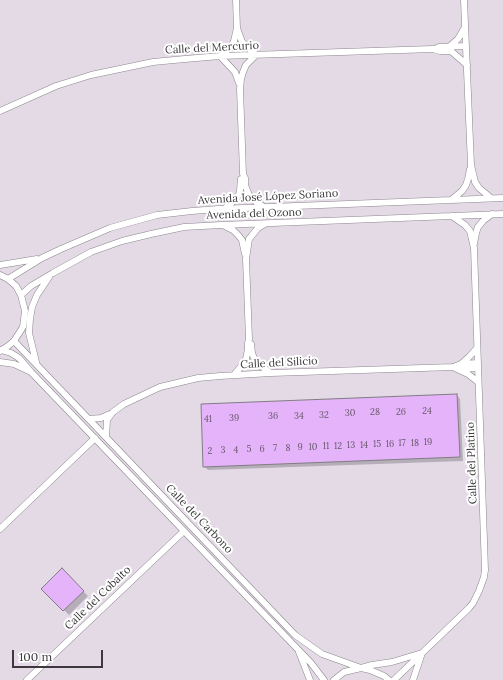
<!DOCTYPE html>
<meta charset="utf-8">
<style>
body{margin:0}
#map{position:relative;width:503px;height:680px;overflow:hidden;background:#e8e5ea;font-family:Lora,serif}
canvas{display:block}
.scale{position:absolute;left:12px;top:650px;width:91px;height:18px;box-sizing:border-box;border:2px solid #3b393b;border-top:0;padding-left:5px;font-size:12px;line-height:14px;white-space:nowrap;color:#3b393b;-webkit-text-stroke:3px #fff;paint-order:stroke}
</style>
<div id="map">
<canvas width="503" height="680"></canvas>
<div class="scale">100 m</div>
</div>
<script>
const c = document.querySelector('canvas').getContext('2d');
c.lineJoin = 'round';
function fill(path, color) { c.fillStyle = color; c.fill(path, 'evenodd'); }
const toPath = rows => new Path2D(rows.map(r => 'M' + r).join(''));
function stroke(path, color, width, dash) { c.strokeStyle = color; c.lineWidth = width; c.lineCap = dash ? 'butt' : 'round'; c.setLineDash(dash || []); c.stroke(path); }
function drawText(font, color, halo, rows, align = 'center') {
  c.font = font + ' Lora,serif'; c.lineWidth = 4; c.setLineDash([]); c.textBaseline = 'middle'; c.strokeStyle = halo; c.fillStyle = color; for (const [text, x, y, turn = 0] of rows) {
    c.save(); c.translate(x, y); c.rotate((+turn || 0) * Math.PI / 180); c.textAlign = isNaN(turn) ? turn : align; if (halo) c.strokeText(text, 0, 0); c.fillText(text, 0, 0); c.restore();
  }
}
fill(toPath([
 [0,0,503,0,503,680,0,680]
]), '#e3dae6');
fill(toPath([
 [457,395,460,399,463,461,208,470,204,466],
 [62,570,88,596,69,615,43,589]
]), '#0003');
const building = toPath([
 [457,394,460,457,203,467,201,404,457,394],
 [62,568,84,591,63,611,41,589,62,568]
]);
fill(building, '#e5b3f9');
stroke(building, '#817e82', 1);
const minor = toPath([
 [236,0,237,28,242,42,256,55,246,65,243,72,241,79,240,89,243,174,245,178,245,185,249,195,256,202,264,207],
 [464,0,471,165,475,182,479,188,491,198],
 [237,28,234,41,231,47,220,56,235,72,239,83],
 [450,46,458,39,465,27],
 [437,48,439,47,466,46],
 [0,111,56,86,91,75,153,62,185,59,220,56,433,49,440,51,451,51,467,65],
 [451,200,462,191,466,185,468,179,470,169],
 [224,209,235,200,239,195,240,190,241,179],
 [223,225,233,230,238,235,242,240,245,254],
 [474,244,476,233,478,227,483,221,492,214],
 [0,265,37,259],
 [0,275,8,279,16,286,21,295,25,311,23,327,14,341,8,346,0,351],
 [8,279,42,258,61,249,110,228,157,215,192,211,218,209,503,198],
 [21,295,31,286,53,273,91,252,122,241,151,234,184,227,221,225,503,214],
 [14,341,295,635,322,654,361,668,372,665,392,662,422,653,413,680],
 [251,344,252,353,254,358,258,364,271,373],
 [1,350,11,353,19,358,31,372,311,663,324,680],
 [0,362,14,364,29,371],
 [36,362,29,333,30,319,32,307,37,295,49,277],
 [461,364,469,357,477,348],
 [453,367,468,374,478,382],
 [461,369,477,368],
 [234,375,243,364,246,359,248,349,248,343,249,339,246,259,249,239,258,228,265,224],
 [89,419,101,418,110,414],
 [106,437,107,420,113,412,124,404,160,387,198,378,220,376,271,373,453,367,461,364,478,363],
 [0,529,95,438],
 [299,652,310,680],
 [27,680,184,531],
 [334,680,344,672,361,668,370,670,384,676,389,680],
 [394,680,469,608,473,603,479,591,484,577,485,570,474,248,470,231,465,225,452,216]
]);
stroke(minor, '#8b878c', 7);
stroke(minor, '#fff', 6);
drawText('9px', '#66586a', null, [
 ["24",427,411],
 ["28",375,412],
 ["26",401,412],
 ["30",350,413],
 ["32",324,415],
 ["36",273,416],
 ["34",299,416],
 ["39",234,418],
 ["41",208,419],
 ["19",428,442],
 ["17",402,443],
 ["18",415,443],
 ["15",377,444],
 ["16",390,444],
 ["13",351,445],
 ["14",364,445],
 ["11",326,446],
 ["12",338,446],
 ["9",300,447],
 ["10",313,447],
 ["7",275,448],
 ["8",288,448],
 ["5",249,449],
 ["6",262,449],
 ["3",223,450],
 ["4",236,450],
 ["2",210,451]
]);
drawText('11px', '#3b393b', '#fff', [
 ["Calle del Mercurio",212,48,-3],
 ["Avenida José López Soriano",268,197,-3],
 ["Avenida del Ozono",254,214,-2],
 ["Calle del Silicio",279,363,-3],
 ["Calle del Platino",472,463,-92],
 ["Calle del Carbono",199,519,46],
 ["Calle del Cobalto",98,598,-44]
]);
</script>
